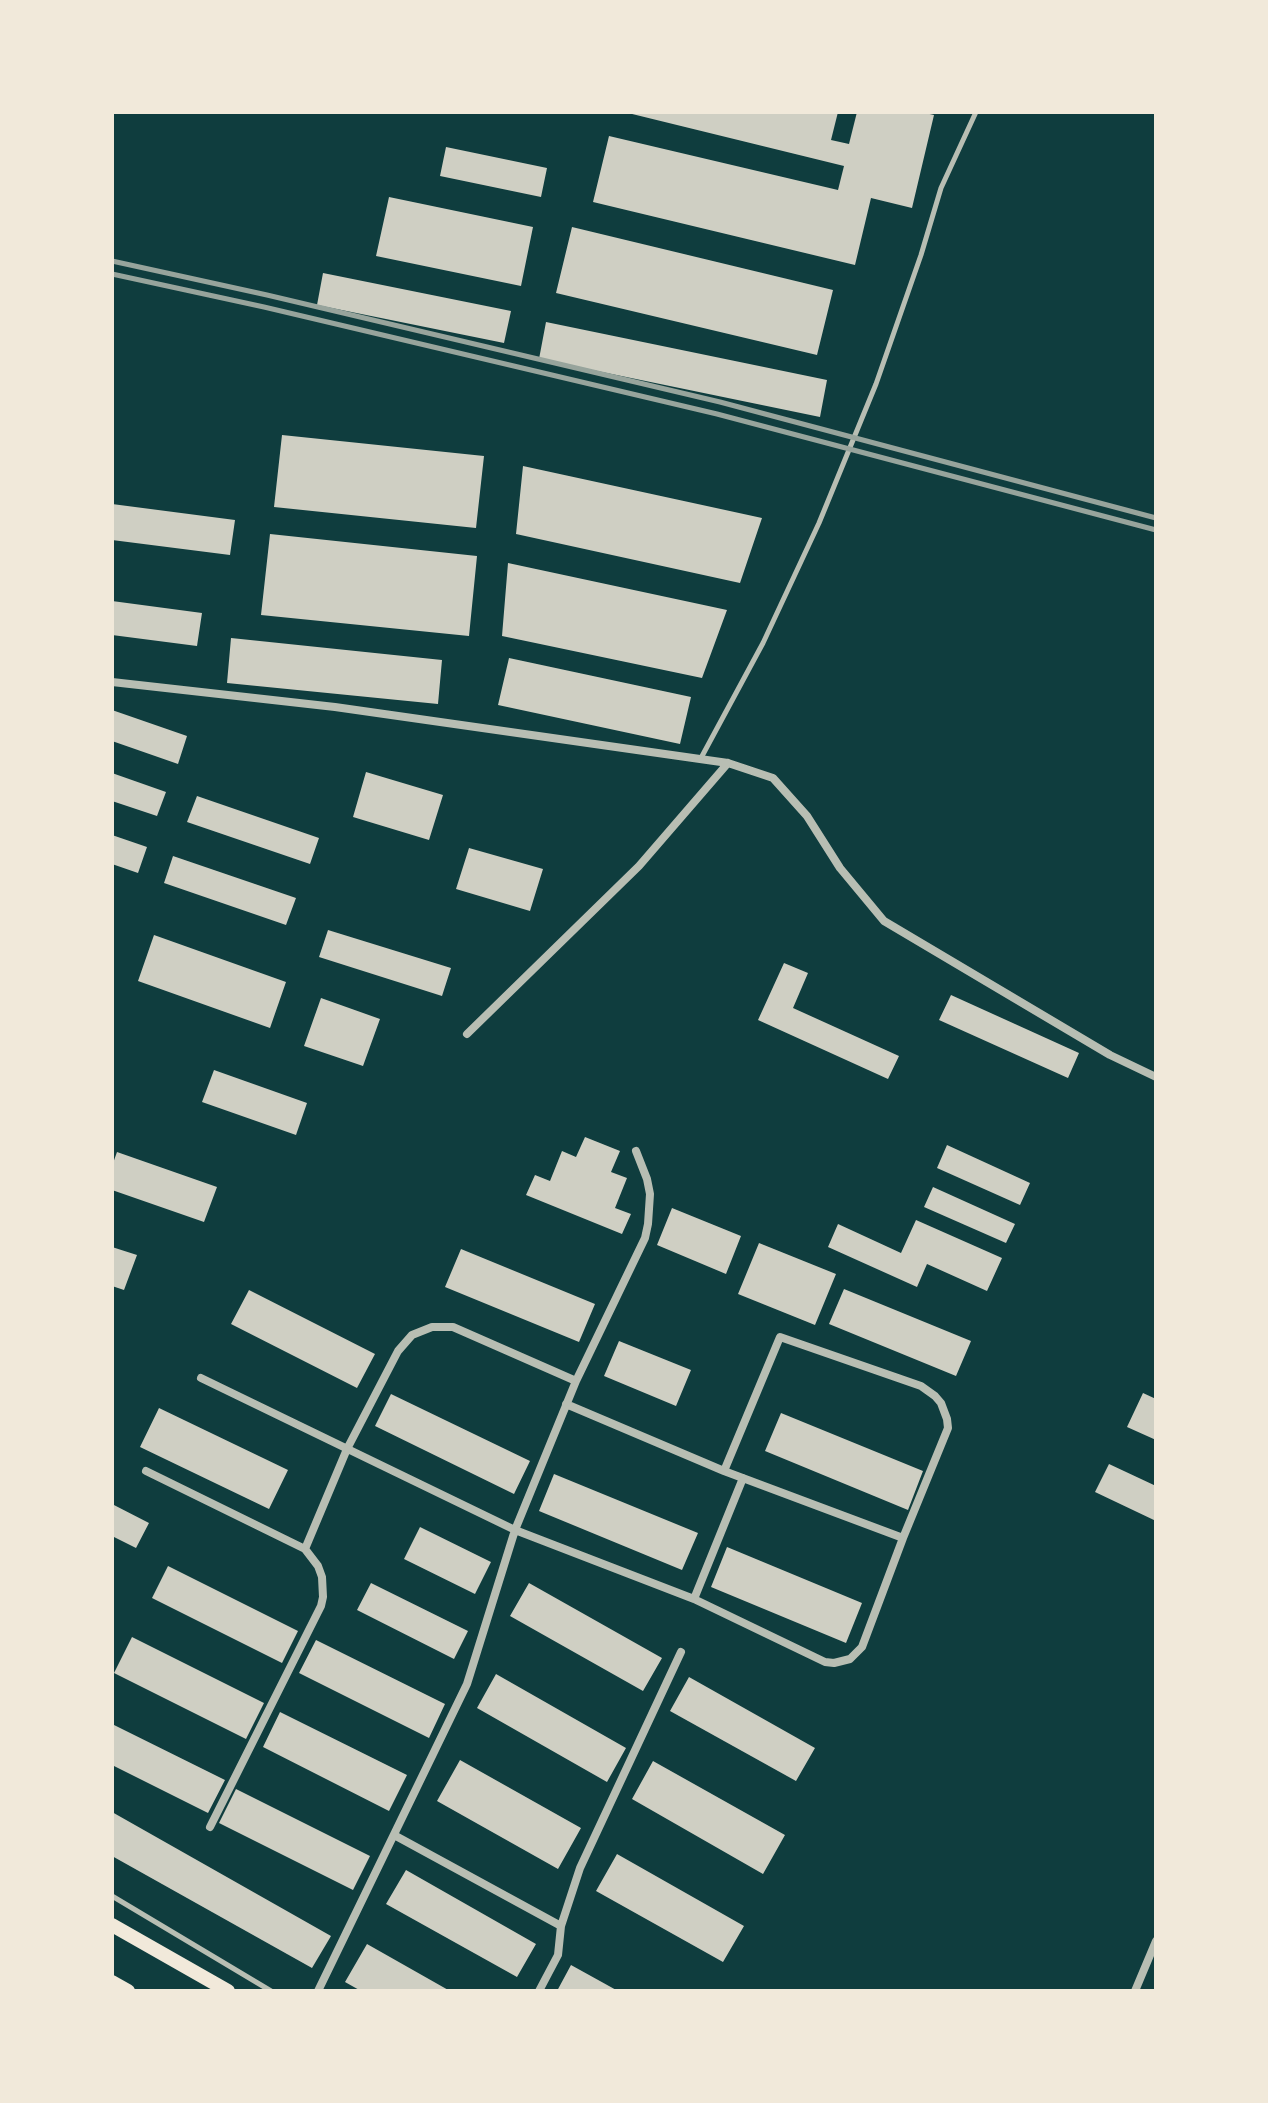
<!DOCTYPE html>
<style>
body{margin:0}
#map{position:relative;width:1268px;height:2103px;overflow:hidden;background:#0f3d3e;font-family:"Public Sans",sans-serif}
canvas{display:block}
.frame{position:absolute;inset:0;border:114px solid #f1e9da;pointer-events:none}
</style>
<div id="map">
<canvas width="1268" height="2103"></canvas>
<div class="frame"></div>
</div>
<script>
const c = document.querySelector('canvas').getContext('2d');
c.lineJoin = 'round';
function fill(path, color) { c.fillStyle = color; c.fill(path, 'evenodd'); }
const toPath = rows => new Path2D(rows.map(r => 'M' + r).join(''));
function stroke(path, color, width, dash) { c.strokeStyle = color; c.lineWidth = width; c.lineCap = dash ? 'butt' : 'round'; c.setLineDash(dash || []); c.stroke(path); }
fill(toPath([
 [624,112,838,112,831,140,849,144,857,112,921,112,934,115,912,208,871,198,855,265,593,202,609,136,838,190,844,166],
 [446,147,547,168,541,197,440,176],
 [389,197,533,227,521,286,376,256],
 [572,227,833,290,817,355,556,293],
 [323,273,511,311,504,343,317,305],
 [546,322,827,380,820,417,539,359],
 [282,435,484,456,476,528,274,507],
 [523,466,762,518,740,583,516,534],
 [112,504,235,520,230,555,112,540],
 [270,534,477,556,469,636,261,615],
 [508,563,727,610,702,678,502,636],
 [112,601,202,613,197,646,112,635],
 [231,638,442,660,438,704,227,683],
 [509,658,691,697,680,744,498,705],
 [112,710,187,736,178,764,112,741],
 [366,772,443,795,429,840,353,817],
 [112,773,166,792,157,816,112,801],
 [197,796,319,838,310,864,187,822],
 [112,835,147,847,138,873,112,864],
 [469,848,543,869,530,911,456,889],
 [173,856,296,898,286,925,164,883],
 [328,930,451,968,442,996,319,957],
 [154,935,286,982,270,1028,138,981],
 [784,963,808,973,793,1008,899,1056,888,1079,758,1020],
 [951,995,1079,1053,1068,1078,939,1020],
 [321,998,380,1019,363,1066,304,1046],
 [214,1070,307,1103,296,1135,202,1102],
 [585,1137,620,1151,611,1172,627,1178,615,1208,631,1214,622,1234,526,1195,535,1175,550,1181,562,1151,576,1157],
 [947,1145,1030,1183,1020,1205,937,1168],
 [117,1152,217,1187,204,1222,112,1190,112,1166],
 [933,1187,1015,1224,1006,1243,924,1207],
 [672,1208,741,1236,726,1274,657,1245],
 [916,1220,1002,1258,987,1291,927,1264,917,1287,828,1247,838,1224,901,1253],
 [759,1243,836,1274,815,1325,738,1294],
 [112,1247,137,1255,124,1290,112,1286],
 [461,1249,595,1304,579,1342,445,1287],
 [844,1289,971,1341,956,1376,829,1324],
 [249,1290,375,1354,357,1388,231,1324],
 [619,1341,691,1370,676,1406,604,1376],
 [1143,1393,1156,1399,1156,1440,1127,1427],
 [391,1394,530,1461,514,1494,375,1426],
 [159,1408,288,1470,269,1509,140,1447],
 [781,1413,923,1471,908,1510,765,1451],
 [1109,1464,1156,1486,1156,1521,1095,1492],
 [554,1474,698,1533,682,1570,539,1511],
 [112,1504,149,1523,136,1548,112,1536],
 [420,1527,491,1562,475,1594,404,1559],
 [727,1547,862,1603,846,1643,711,1587],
 [168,1566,298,1631,282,1663,152,1598],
 [371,1583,468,1631,454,1659,357,1610],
 [529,1583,662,1658,643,1691,510,1616],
 [132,1637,264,1703,246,1739,114,1673],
 [316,1640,445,1704,429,1738,299,1673],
 [496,1674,626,1748,607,1782,477,1708],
 [689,1677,815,1748,796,1781,670,1711],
 [280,1712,407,1775,389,1811,263,1747],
 [112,1724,225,1780,208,1813,112,1765],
 [460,1760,581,1828,558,1869,437,1801],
 [653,1761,785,1835,763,1874,632,1799],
 [236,1789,370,1856,353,1890,219,1823],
 [112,1812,331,1936,312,1968,112,1856],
 [617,1854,744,1926,723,1962,596,1891],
 [406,1870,536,1944,517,1977,386,1904],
 [367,1944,450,1991,361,1991,345,1982],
 [571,1965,618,1991,557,1991]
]), '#cfcfc3');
stroke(toPath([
 [701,758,763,643,819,523,876,384,921,255,941,188,976,112],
 [112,1896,271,1991]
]), '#b8beb3', 5);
stroke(toPath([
 [112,682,335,707,728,763,773,778,807,816,840,868,884,921,1110,1055,1156,1077],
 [467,1034,639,866,728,763],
 [636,1151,647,1179,650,1194,648,1224,645,1238,576,1381,515,1530,694,1599,743,1478],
 [201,1378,515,1530,467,1684,318,1991],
 [566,1404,724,1471,903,1538],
 [146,1471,305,1549,347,1449,398,1351,412,1335,432,1327,453,1327,576,1381],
 [694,1599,825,1662,834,1663,850,1659,862,1647,903,1538,948,1428,947,1419,941,1403,935,1396,921,1386,780,1337,724,1471],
 [210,1827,321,1606,323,1597,322,1577,318,1566,305,1549],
 [394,1835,561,1926],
 [539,1991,558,1955,561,1926,580,1868,681,1652],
 [1135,1991,1156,1941]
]), '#b8beb3', 8);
stroke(toPath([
 [112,1925,228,1991],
 [112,1982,128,1991]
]), '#f1e9da', 14);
stroke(toPath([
 [112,261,267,295,720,402,1156,518],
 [112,274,264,307,717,414,1156,530]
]), '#97a49c', 5);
</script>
